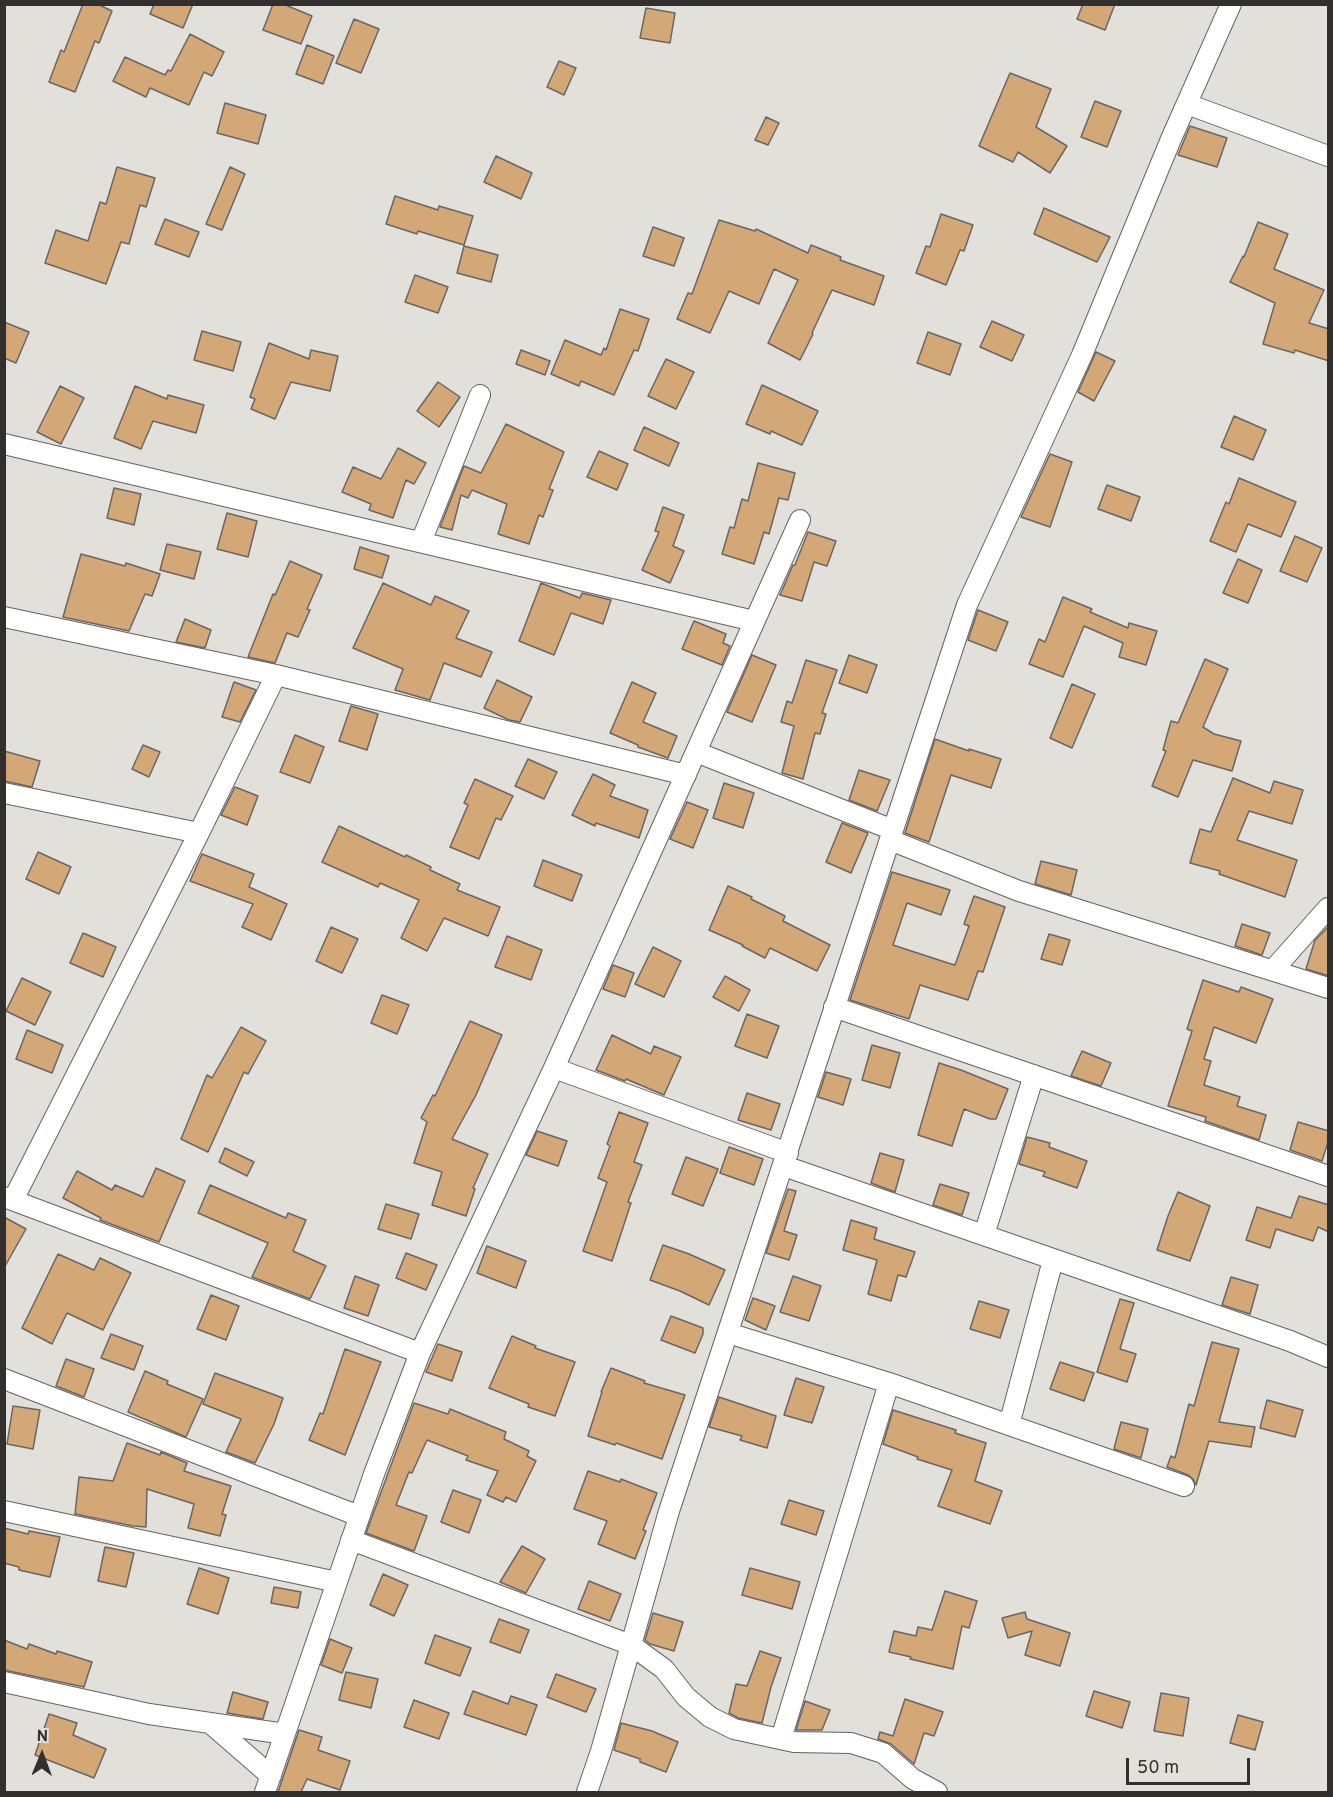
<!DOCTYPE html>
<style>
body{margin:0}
#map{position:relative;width:1333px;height:1797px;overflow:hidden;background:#e2e0db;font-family:Overpass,sans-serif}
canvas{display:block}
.frame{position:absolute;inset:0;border:6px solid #31302f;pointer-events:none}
.north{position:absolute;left:12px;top:1725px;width:60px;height:60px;-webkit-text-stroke:4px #e2e0db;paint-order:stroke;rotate:1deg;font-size:16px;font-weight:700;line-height:24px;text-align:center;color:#31302f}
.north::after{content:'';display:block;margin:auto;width:21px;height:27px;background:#31302f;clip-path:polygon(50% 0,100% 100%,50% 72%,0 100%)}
.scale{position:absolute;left:1126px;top:1758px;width:124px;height:27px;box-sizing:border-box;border:3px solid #31302f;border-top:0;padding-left:8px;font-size:18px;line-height:21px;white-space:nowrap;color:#31302f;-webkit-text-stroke:4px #e2e0db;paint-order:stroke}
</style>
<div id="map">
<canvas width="1333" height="1797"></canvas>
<div class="frame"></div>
<div class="north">N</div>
<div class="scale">50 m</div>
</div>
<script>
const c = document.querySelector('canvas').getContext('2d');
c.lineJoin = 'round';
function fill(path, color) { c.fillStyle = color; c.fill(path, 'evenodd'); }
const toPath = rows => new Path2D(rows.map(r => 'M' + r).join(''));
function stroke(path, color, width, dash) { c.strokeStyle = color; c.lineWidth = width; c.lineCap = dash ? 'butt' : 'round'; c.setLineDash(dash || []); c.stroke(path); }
const building = toPath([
 [83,4,97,4,112,11,99,43,95,41,75,92,49,82,61,50,64,52,83,4],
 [154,4,193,4,183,28,150,14,154,4],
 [273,4,283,4,312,16,301,44,263,30,273,4],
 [1083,4,1115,4,1105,30,1077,19,1083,4],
 [646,8,675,13,670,43,640,38,646,8],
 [354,19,379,29,361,73,336,63,354,19],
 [190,34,224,52,212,76,204,72,189,105,150,88,146,97,113,81,125,57,165,75,168,70,171,71,190,34],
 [307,45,334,56,323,84,296,74,307,45],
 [559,61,576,68,564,95,547,87,559,61],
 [1010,73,1051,89,1036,127,1067,146,1050,173,1018,152,1013,162,979,146,1010,73],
 [1095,101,1121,111,1107,147,1081,137,1095,101],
 [225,103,266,115,258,144,217,133,225,103],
 [766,117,779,123,768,145,755,140,766,117],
 [1190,126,1227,138,1217,167,1178,155,1190,126],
 [496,156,532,173,521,199,484,182,496,156],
 [117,167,155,178,146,207,140,205,129,244,121,242,106,284,45,263,56,230,88,241,100,202,106,204,117,167],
 [230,167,245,174,222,230,206,224,230,167],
 [395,196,438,210,439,206,473,216,464,245,418,231,417,234,386,224,395,196],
 [1044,208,1110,237,1097,262,1034,234,1044,208],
 [941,214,973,225,964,251,960,250,946,285,916,273,926,246,930,247,941,214],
 [165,219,199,232,189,257,155,244,165,219],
 [719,220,755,231,756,229,808,253,811,245,841,257,840,260,884,276,874,305,832,290,812,333,813,334,800,360,768,343,798,280,774,269,759,304,729,291,710,333,677,319,688,293,692,294,719,220],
 [1258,222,1288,234,1274,269,1324,290,1309,323,1329,329,1329,361,1295,350,1294,353,1263,344,1275,303,1230,282,1243,256,1244,257,1258,222],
 [653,227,684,238,674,266,643,256,653,227],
 [464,246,498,255,491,282,457,273,464,246],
 [415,275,448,287,438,313,405,302,415,275],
 [620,309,649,319,638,351,634,350,614,395,581,381,579,386,551,374,565,340,601,355,604,348,606,350,620,309],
 [992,321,1024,335,1012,361,980,347,992,321],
 [4,322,29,332,16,363,4,358,4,322],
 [202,331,241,342,233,371,194,360,202,331],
 [928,332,961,344,950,375,917,363,928,332],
 [269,343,309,359,311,350,338,356,330,391,291,382,275,419,251,409,255,399,250,397,269,343],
 [521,350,550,361,545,375,516,364,521,350],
 [1096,352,1115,361,1094,401,1078,392,1096,352],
 [666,359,694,372,676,409,648,396,666,359],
 [438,382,460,397,439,427,417,411,438,382],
 [762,385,818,411,802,445,771,431,770,434,746,424,762,385],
 [60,386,84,398,61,444,37,432,60,386],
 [135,386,167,399,168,395,204,405,196,433,153,421,141,449,114,438,135,386],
 [1234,416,1266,430,1253,460,1221,447,1234,416],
 [506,424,564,452,549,489,553,490,543,517,539,515,529,544,498,534,507,504,472,490,468,498,461,495,452,530,440,527,464,466,481,473,506,424],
 [644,427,679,443,669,466,634,450,644,427],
 [398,448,426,463,414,484,406,480,393,518,369,510,371,504,342,492,353,467,381,479,398,448],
 [599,451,628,464,617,490,587,477,599,451],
 [1050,454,1072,462,1050,527,1021,517,1050,454],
 [758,463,795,473,788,500,779,498,769,534,764,532,754,564,722,554,730,527,734,528,742,499,748,501,758,463],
 [1239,478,1296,502,1281,537,1248,524,1236,552,1210,541,1226,502,1229,504,1239,478],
 [1107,485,1140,497,1131,521,1098,509,1107,485],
 [114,488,141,494,134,525,107,518,114,488],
 [663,507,684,515,673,546,684,551,670,583,642,570,659,532,655,531,663,507],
 [227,513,257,521,248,557,217,549,227,513],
 [808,532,836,541,827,566,814,562,802,601,780,595,793,565,795,565,808,532],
 [1295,536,1322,548,1307,582,1280,571,1295,536],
 [167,544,201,552,194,579,160,570,167,544],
 [360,547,389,556,382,578,354,569,360,547],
 [81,554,125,566,126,563,160,574,152,596,145,594,129,631,63,617,81,554],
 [1238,559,1262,570,1248,603,1223,593,1238,559],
 [290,561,322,575,307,609,310,610,298,637,287,633,275,663,248,657,273,594,275,595,290,561],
 [383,583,431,605,435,596,469,611,456,638,492,652,481,677,444,663,430,700,395,690,403,669,353,648,383,583],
 [541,583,580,598,582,593,611,600,603,624,571,613,554,655,519,641,541,583],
 [1063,597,1092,609,1090,612,1128,628,1129,623,1157,631,1146,665,1119,657,1123,643,1084,626,1063,677,1029,664,1039,639,1045,642,1063,597],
 [978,610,1008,622,996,651,968,640,978,610],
 [185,619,211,630,205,648,176,642,185,619],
 [694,621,726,634,723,643,730,646,722,665,682,649,694,621],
 [752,655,776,665,752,722,727,712,752,655],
 [849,655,877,665,867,693,839,683,849,655],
 [1205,659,1228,669,1203,727,1214,734,1241,741,1232,771,1193,760,1178,797,1152,786,1166,751,1163,750,1171,721,1178,723,1205,659],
 [806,660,837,670,822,713,826,714,820,734,815,733,803,779,782,773,794,726,781,722,787,701,792,703,806,660],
 [497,680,532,697,520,722,509,720,484,708,497,680],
 [234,682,256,690,240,722,222,717,234,682],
 [632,682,656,693,643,722,677,736,668,758,638,747,638,745,610,733,632,682],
 [1072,684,1095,694,1072,748,1050,738,1072,684],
 [351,706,378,714,367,750,339,741,351,706],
 [295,735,324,747,310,783,280,772,295,735],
 [935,739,969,751,969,749,1001,759,991,788,951,775,929,842,905,833,935,739],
 [143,745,160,752,149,777,132,769,143,745],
 [4,751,40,761,32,787,4,781,4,751],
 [528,759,557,772,544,799,515,786,528,759],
 [859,770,890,780,877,811,849,800,859,770],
 [593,774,615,785,610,796,648,810,639,838,596,823,595,826,572,815,593,774],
 [1233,778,1270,793,1274,781,1303,790,1292,824,1249,811,1237,840,1297,860,1285,897,1219,874,1220,871,1190,863,1200,829,1211,832,1233,778],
 [475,779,513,796,501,820,496,818,479,859,450,847,468,805,464,803,475,779],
 [724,783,754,793,743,828,713,818,724,783],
 [235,787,258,796,247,825,221,815,235,787],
 [687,802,708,810,693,848,670,839,687,802],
 [842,823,868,833,851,873,826,862,842,823],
 [339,826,405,857,406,855,431,867,430,870,460,884,457,890,500,907,488,936,444,918,427,951,401,938,419,900,380,883,378,887,322,862,339,826],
 [38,852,71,867,59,894,26,879,38,852],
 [202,854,254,874,249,887,287,904,271,940,242,927,253,904,190,881,202,854],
 [543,860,582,875,572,901,534,886,543,860],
 [1041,861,1077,870,1071,895,1035,884,1041,861],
 [892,872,950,890,941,915,907,903,893,945,948,963,955,965,969,926,964,924,974,896,1005,907,983,972,978,971,968,1000,920,985,909,1019,850,1000,892,872],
 [728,886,752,897,751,899,785,916,783,921,830,945,817,971,770,948,765,958,742,946,743,945,709,930,728,886],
 [1242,924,1270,933,1262,955,1235,946,1242,924],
 [1329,926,1329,976,1306,969,1315,940,1329,926],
 [331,927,358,939,342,973,316,961,331,927],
 [83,933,116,947,103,977,70,963,83,933],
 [1049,934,1070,940,1062,965,1041,959,1049,934],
 [507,936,542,950,531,980,495,967,507,936],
 [653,947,681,961,664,997,635,984,653,947],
 [613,965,634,973,625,997,603,989,613,965],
 [725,976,750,990,739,1011,713,997,725,976],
 [22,978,51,992,35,1025,6,1011,22,978],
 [1203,980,1239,992,1241,987,1273,999,1256,1043,1214,1027,1204,1059,1211,1061,1204,1085,1240,1097,1237,1106,1266,1115,1259,1140,1205,1121,1206,1117,1168,1106,1192,1031,1187,1029,1203,980],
 [382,995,409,1005,397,1034,371,1023,382,995],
 [747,1014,779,1026,767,1058,735,1046,747,1014],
 [470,1021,502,1035,476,1095,452,1139,488,1154,473,1188,475,1189,466,1216,432,1205,442,1172,414,1163,427,1122,421,1118,433,1095,435,1096,470,1021],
 [241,1027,266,1041,248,1074,244,1072,208,1152,181,1139,207,1075,212,1078,241,1027],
 [27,1030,63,1045,52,1073,16,1059,27,1030],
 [612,1035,651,1054,654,1046,681,1057,664,1095,626,1079,625,1081,596,1070,612,1035],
 [872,1045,900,1053,890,1088,862,1080,872,1045],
 [1082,1051,1111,1063,1101,1086,1071,1076,1082,1051],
 [939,1063,961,1070,1008,1089,996,1119,990,1119,964,1109,952,1146,918,1135,939,1063],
 [826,1072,851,1079,843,1105,818,1097,826,1072],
 [747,1093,780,1104,771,1130,738,1120,747,1093],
 [619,1112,648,1123,634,1162,642,1165,628,1202,631,1203,612,1261,583,1251,607,1182,598,1178,610,1146,607,1144,619,1112],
 [1298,1122,1329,1131,1329,1139,1322,1161,1290,1150,1298,1122],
 [537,1131,567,1141,558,1166,526,1155,537,1131],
 [1027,1137,1050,1143,1049,1147,1087,1161,1077,1188,1043,1176,1045,1172,1019,1164,1027,1137],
 [729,1147,763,1159,754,1185,720,1173,729,1147],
 [225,1148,254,1162,247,1176,219,1162,225,1148],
 [880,1153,904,1160,895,1192,871,1183,880,1153],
 [686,1157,718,1169,703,1206,672,1194,686,1157],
 [156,1168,185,1181,159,1242,100,1220,101,1218,63,1198,77,1171,112,1190,115,1185,143,1197,156,1168],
 [940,1184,969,1193,962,1215,933,1205,940,1184],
 [210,1185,286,1218,288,1213,306,1220,293,1251,326,1266,310,1299,252,1277,268,1243,198,1213,210,1185],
 [788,1189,796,1191,784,1231,797,1235,789,1260,766,1253,788,1189],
 [1178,1192,1210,1206,1190,1261,1157,1250,1168,1216,1178,1192],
 [1299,1196,1329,1205,1329,1232,1318,1227,1313,1241,1276,1229,1270,1248,1246,1240,1257,1207,1291,1218,1299,1196],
 [386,1204,419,1214,411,1239,378,1229,386,1204],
 [4,1217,26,1229,4,1268,4,1217],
 [851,1220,877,1228,874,1239,915,1252,906,1277,898,1275,891,1301,868,1294,877,1260,843,1250,851,1220],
 [663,1245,689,1254,725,1270,709,1305,680,1291,650,1280,663,1245],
 [487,1246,526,1261,516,1288,477,1273,487,1246],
 [406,1253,437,1265,426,1290,396,1278,406,1253],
 [58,1254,94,1270,100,1258,131,1273,103,1330,67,1313,52,1344,22,1328,58,1254],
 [355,1276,379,1285,368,1316,344,1308,355,1276],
 [793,1276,821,1286,809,1321,780,1312,793,1276],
 [1231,1277,1258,1285,1250,1314,1222,1305,1231,1277],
 [211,1295,239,1306,226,1340,197,1329,211,1295],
 [753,1298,775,1306,766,1330,745,1320,753,1298],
 [1120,1299,1134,1303,1120,1349,1136,1354,1127,1382,1097,1372,1120,1299],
 [979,1301,1009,1310,1000,1338,970,1329,979,1301],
 [671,1316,703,1328,703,1334,695,1353,661,1340,671,1316],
 [111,1334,143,1346,134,1370,101,1358,111,1334],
 [512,1336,536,1346,535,1348,575,1362,555,1416,528,1407,529,1404,489,1388,512,1336],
 [1212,1342,1239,1349,1219,1422,1255,1427,1251,1447,1209,1441,1196,1485,1193,1479,1188,1475,1167,1467,1171,1456,1175,1458,1189,1404,1194,1406,1212,1342],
 [438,1344,462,1352,452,1381,426,1372,438,1344],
 [345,1349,381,1362,345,1455,309,1440,320,1413,323,1414,345,1349],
 [66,1359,94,1369,84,1397,56,1386,66,1359],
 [1060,1362,1094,1373,1084,1401,1050,1389,1060,1362],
 [611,1368,645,1381,644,1383,685,1395,662,1459,616,1443,615,1445,588,1436,602,1392,601,1392,611,1368],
 [145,1371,168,1381,167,1384,203,1399,186,1437,128,1412,145,1371],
 [215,1373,283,1398,274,1424,255,1463,226,1452,241,1419,203,1404,215,1373],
 [796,1378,824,1387,812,1423,784,1415,796,1378],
 [719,1397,776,1416,767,1448,740,1440,742,1436,709,1427,719,1397],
 [1267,1400,1303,1410,1295,1437,1260,1428,1267,1400],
 [414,1403,448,1414,450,1409,506,1432,504,1439,529,1451,527,1456,536,1461,516,1502,506,1497,503,1502,487,1495,498,1471,466,1460,468,1456,427,1440,412,1473,409,1472,396,1505,427,1516,414,1551,366,1533,414,1403],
 [13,1406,40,1410,33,1449,7,1444,13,1406],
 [893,1410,956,1430,955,1433,986,1443,975,1481,1002,1491,990,1524,938,1506,952,1470,917,1459,918,1457,883,1444,893,1410],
 [1121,1422,1148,1429,1141,1458,1114,1449,1121,1422],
 [127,1443,160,1455,161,1452,187,1463,184,1471,231,1486,222,1514,226,1515,220,1536,188,1528,194,1504,147,1489,146,1527,133,1526,75,1514,79,1477,113,1481,127,1443],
 [588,1471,620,1482,621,1479,657,1493,643,1530,646,1531,635,1559,598,1544,607,1521,574,1509,588,1471],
 [453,1490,481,1500,469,1533,441,1522,453,1490],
 [789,1500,824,1511,816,1535,781,1524,789,1500],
 [4,1528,28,1534,29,1531,60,1537,50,1577,19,1570,19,1567,4,1563,4,1528],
 [522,1546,545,1559,526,1593,500,1582,522,1546],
 [105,1547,134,1553,126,1587,98,1581,105,1547],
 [199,1568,229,1578,218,1614,187,1604,199,1568],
 [750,1568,800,1582,792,1609,742,1595,750,1568],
 [383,1574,408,1585,394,1616,370,1605,383,1574],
 [589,1581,621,1594,610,1621,578,1609,589,1581],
 [274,1587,301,1592,298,1608,271,1603,274,1587],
 [945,1591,977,1601,969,1628,962,1626,953,1669,910,1659,911,1657,889,1652,894,1631,916,1636,918,1627,932,1630,945,1591],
 [1025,1612,1027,1619,1070,1633,1060,1666,1025,1655,1032,1631,1008,1638,1002,1618,1025,1612],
 [653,1613,683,1622,674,1651,650,1644,645,1640,653,1613],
 [499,1619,529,1630,520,1653,490,1642,499,1619],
 [435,1635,471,1648,460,1676,425,1663,435,1635],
 [330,1639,352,1648,342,1673,321,1665,330,1639],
 [4,1640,27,1649,29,1644,56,1654,57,1651,92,1662,84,1687,4,1670,4,1640],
 [760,1651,781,1658,771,1687,762,1723,738,1718,729,1713,736,1684,747,1686,760,1651],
 [346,1672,378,1679,371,1708,339,1700,346,1672],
 [556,1674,596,1689,586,1712,547,1697,556,1674],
 [473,1691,508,1704,511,1696,537,1705,526,1735,464,1714,473,1691],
 [1094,1691,1130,1702,1122,1728,1086,1716,1094,1691],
 [233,1692,268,1702,263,1719,227,1713,233,1692],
 [1161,1693,1189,1698,1183,1736,1154,1731,1161,1693],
 [905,1699,943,1712,934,1736,924,1733,914,1764,891,1744,878,1739,880,1732,893,1736,905,1699],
 [414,1700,449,1713,439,1739,404,1727,414,1700],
 [805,1701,830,1710,822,1730,796,1730,805,1701],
 [49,1714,77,1723,73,1735,106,1749,94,1778,35,1755,49,1714],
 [1238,1715,1263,1722,1255,1750,1230,1743,1238,1715],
 [621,1723,652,1731,678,1742,666,1772,640,1762,640,1759,614,1750,621,1723],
 [299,1730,322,1737,318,1750,350,1761,340,1790,307,1779,301,1792,278,1792,299,1730]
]);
fill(building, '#d3a776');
stroke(building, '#6a6663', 1.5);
const street = toPath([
 [1187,104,1328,156],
 [4,444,754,621],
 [421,542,480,395],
 [4,617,276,675,686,775],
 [696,752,893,830],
 [4,793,199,833],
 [890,840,1019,891,1328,988],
 [1273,970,1328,908],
 [834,1007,1328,1176],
 [554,1068,788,1153],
 [784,1166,1290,1341,1328,1357],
 [4,1197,420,1353],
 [13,1200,199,833,276,675],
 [984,1235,1034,1075],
 [728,1333,889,1383,1184,1486],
 [4,1379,359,1516],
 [1009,1425,1053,1260],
 [4,1511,337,1582],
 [351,1540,631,1645,664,1669,686,1697,710,1717,734,1729,794,1742,851,1743,883,1753,913,1779,937,1792],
 [4,1682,149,1714,285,1734],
 [210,1723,271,1776],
 [781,1739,889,1383],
 [265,1792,374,1474,420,1353,554,1068,800,520],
 [587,1792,601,1751,669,1511,967,605,1082,355,1171,139,1231,4]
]);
stroke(street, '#65635f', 22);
stroke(street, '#fff', 20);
</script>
